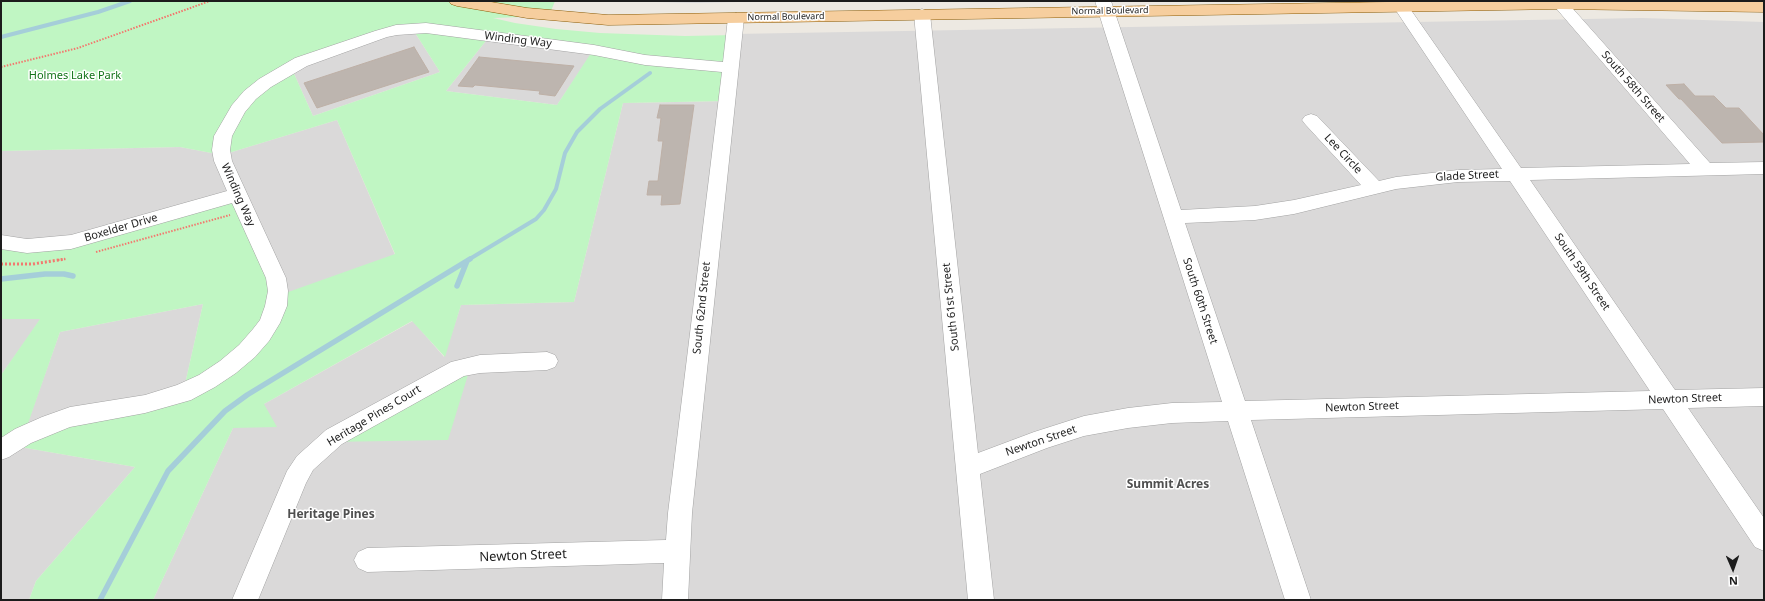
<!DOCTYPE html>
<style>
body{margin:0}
#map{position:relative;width:1765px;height:601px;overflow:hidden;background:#ede9e2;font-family:"Noto Sans",sans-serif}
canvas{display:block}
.frame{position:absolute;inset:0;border:2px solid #1c1c1c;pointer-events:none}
.north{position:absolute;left:1713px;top:549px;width:40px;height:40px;-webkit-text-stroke:3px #fff;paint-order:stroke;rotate:178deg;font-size:11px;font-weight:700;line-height:16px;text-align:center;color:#1c1c1c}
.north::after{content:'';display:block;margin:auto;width:14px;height:18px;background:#1c1c1c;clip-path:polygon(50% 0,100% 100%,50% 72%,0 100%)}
</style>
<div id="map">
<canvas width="1765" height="601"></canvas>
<div class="frame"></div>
<div class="north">N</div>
</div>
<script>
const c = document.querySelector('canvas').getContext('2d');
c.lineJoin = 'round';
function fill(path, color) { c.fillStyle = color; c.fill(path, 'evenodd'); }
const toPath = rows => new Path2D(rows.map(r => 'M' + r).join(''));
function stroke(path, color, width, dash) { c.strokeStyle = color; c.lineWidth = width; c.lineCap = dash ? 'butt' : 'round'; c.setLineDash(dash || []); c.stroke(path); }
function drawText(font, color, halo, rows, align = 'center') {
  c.font = font + ' "Noto Sans",sans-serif'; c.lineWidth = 3; c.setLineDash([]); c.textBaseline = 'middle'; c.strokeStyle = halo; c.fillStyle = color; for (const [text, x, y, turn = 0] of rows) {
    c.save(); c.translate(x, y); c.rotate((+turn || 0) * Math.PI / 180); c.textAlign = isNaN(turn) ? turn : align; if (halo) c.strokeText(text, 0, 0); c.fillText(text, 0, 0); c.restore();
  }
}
fill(toPath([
 [617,1,738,1,738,2,695,3],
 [1642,18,1764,22,1764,600,153,600,233,428,264,404,413,321,444,357,461,305,574,302,623,103,727,101,734,34],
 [412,28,440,72,313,116,291,67],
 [489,37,594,50,557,105,446,91],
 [337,120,395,255,277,297,71,242,1,242,1,151,180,147,222,155],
 [203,304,183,393,23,436,60,332],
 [41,318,27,339,1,375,1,319],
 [9,445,135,467,36,581,29,600,1,600,1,450]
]), '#dad9d9');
fill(toPath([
 [1,1,555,1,549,16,493,18,515,23,556,29,600,33,685,36,734,35,727,101,623,103,574,302,461,305,445,357,412,321,264,404,277,427,233,428,153,600,29,600,36,581,135,467,9,445,1,450,1,375,40,319,1,319,1,242,27,246,238,195,277,296,395,254,337,120,222,155,180,147,1,151],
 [412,28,440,72,313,116,291,67],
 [489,37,593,50,557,105,446,91],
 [203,304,183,393,24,435,60,332],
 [471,365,448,440,328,442]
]), '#c0f6c3');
stroke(toPath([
 [1,37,98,12,130,1],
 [468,260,536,219,544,210,556,189,565,153,577,132,600,109,650,73]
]), '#a5ced9', 4);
stroke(toPath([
 [1,279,45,274,64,274,73,276],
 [457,286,467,261],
 [100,600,168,471,225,411,247,395,470,259]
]), '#a5ced9', 5.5);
const building = toPath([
 [414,47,429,72,317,108,304,83,414,47],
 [479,57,574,66,555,96,539,94,540,91,475,85,473,87,458,86,479,57],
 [1684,84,1695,96,1714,96,1726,108,1739,108,1764,135,1764,142,1722,143,1681,99,1679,99,1666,85,1684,84],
 [660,105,694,105,680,204,661,205,662,195,647,195,649,181,658,181,663,141,658,141,661,118,657,118,660,105]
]);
fill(building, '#bdb5af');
stroke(building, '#beb0a6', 1);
const minor = toPath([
 [1095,1,1111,1,1181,210,1255,206,1294,200,1361,185,1305,124,1302,120,1305,116,1311,114,1317,116,1379,181,1396,177,1458,170,1502,169,1393,6,1396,3,1401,1,1406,3,1521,168,1690,164,1555,7,1552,4,1554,1,1566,1,1710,163,1764,162,1764,174,1530,180,1675,390,1764,388,1764,406,1688,408,1764,518,1764,551,1755,547,1663,409,1251,420,1311,600,1285,600,1228,421,1172,423,1128,428,1084,436,1047,448,980,474,994,600,968,600,914,14,916,11,922,9,928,11,930,14,978,453,1034,432,1084,416,1128,408,1172,403,1222,402,1095,1],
 [1510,181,1650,391,1245,401,1185,223,1255,220,1294,214,1396,189,1458,182,1510,181],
 [736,13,742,15,744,18,692,513,688,600,662,600,664,563,367,572,358,568,354,560,358,552,367,548,666,540,668,513,722,72,645,65,594,55,426,33,397,35,387,37,307,66,271,87,256,99,245,112,232,136,230,150,232,161,286,278,288,291,287,306,280,323,269,341,255,357,236,373,215,387,191,400,145,413,70,427,31,443,9,457,1,460,1,438,15,429,42,417,70,407,145,395,177,385,199,375,220,361,239,345,253,329,260,320,265,306,268,291,266,278,232,203,71,249,27,253,1,249,1,235,27,239,71,235,227,191,214,161,212,150,214,136,232,105,244,91,259,79,295,58,375,31,396,25,426,23,594,45,645,55,723,62,728,18,730,15,736,13],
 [547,352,555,355,558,361,555,367,547,370,480,373,464,376,342,444,313,470,306,483,258,600,232,600,287,471,297,456,326,430,451,362,480,355,547,352]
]);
const major = toPath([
 [449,1,485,1,527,8,608,15,1449,1,1764,2,1764,12,1560,9,608,25,527,18,457,6,451,4,449,1]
]);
stroke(minor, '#a3a3a3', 1);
stroke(major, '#8c5d08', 1);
stroke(toPath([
 [1,67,78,48,210,1],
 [96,252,230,215],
 [58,260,66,259]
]), '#f2796f', 2, [1.5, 1.5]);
stroke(toPath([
 [1,264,33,264,65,259]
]), '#f2796f', 3, [2, 2]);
fill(minor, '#fff');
fill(major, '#f6ce9e');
drawText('9px', '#1c1c1c', '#fff', [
 ["Normal Boulevard",1110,11,-1],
 ["Normal Boulevard",786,17,-1]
]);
drawText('11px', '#1c1c1c', '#fff', [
 ["Winding Way",518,40,7],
 ["South 58th Street",1633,87,49],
 ["Lee Circle",1343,154,47],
 ["Glade Street",1467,176,-3],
 ["Winding Way",238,195,66],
 ["Boxelder Drive",121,228,-16],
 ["South 59th Street",1582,272,56],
 ["South 60th Street",1200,301,72],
 ["South 61st Street",951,307,-96],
 ["South 62nd Street",702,308,-84],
 ["Newton Street",1685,399,-2],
 ["Newton Street",1362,407,-2],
 ["Heritage Pines Court",374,416,-31],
 ["Newton Street",1041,441,-19]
]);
drawText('11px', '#117317', '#fff', [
 ["Holmes Lake Park",75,76]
]);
drawText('bold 12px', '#4f4f4f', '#fff', [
 ["Summit Acres",1168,485],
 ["Heritage Pines",331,515]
]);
drawText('13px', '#1c1c1c', '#fff', [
 ["Newton Street",523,556,-2]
]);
</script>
